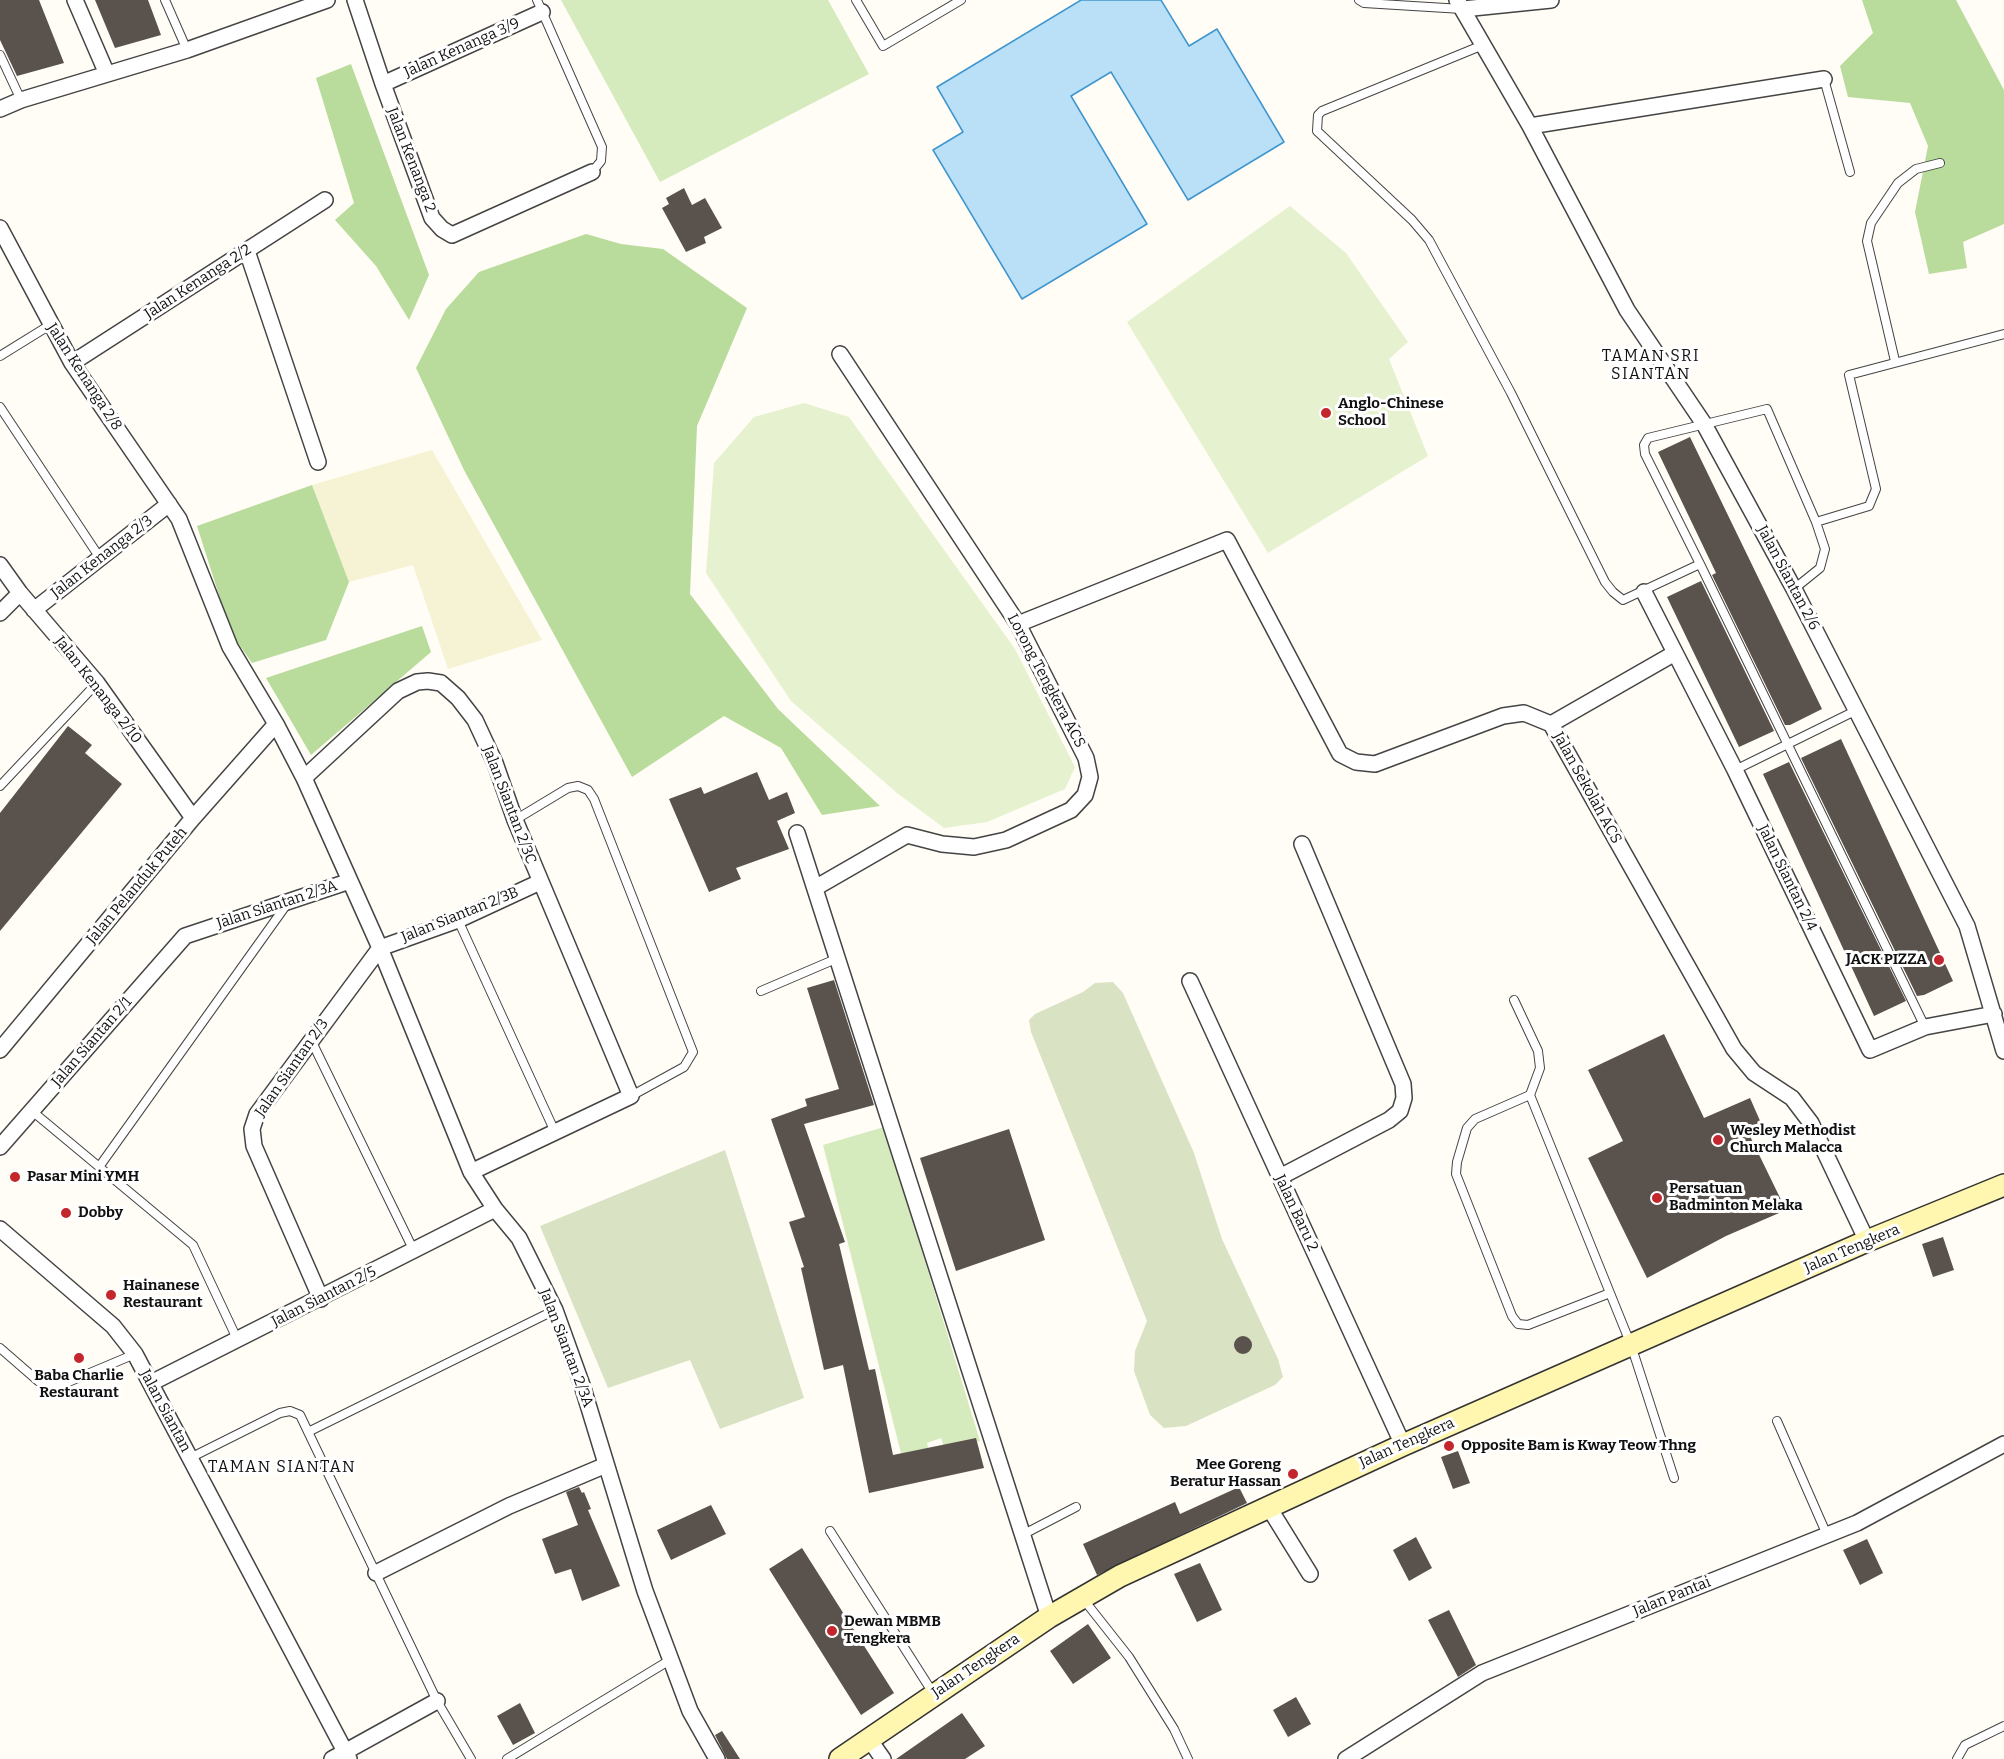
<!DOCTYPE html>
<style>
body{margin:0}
canvas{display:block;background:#fffdf5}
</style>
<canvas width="2004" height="1759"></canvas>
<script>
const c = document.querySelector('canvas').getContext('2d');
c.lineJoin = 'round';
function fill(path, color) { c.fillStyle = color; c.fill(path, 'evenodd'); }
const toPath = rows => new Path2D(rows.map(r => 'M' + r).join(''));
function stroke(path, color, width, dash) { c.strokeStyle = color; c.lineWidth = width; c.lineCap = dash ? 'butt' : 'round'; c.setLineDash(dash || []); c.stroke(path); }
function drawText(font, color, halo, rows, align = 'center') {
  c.font = font + ' Bitter,serif'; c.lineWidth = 6; c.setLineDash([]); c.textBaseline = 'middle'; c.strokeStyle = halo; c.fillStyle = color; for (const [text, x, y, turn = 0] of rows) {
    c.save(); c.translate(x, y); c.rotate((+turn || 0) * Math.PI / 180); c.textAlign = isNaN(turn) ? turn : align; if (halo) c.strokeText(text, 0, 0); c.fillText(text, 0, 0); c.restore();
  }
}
fill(toPath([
 [432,450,542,640,448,669,413,565,349,582,312,485]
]), '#f6f3d4');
fill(toPath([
 [561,0,828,0,869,74,660,182],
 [884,1127,980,1441,945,1450,941,1438,927,1443,930,1456,903,1461,823,1145]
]), '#d5ebbd');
fill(toPath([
 [1862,0,1956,0,2004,90,2004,224,1963,242,1967,268,1929,274,1915,212,1928,146,1910,103,1848,97,1840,66,1873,33],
 [351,64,429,275,409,320,376,266,335,220,354,203,316,78],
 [586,234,621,244,663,249,747,308,697,426,690,594,778,709,880,806,822,815,781,748,724,716,632,777,464,470,416,368,446,309,479,272],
 [312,485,349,582,326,640,252,663,231,633,197,526],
 [422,626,431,652,311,755,266,678]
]), '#b9dc9c');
fill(toPath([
 [1113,982,1123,993,1194,1153,1222,1239,1278,1359,1283,1377,1275,1385,1186,1426,1164,1428,1150,1415,1134,1371,1135,1351,1147,1321,1031,1032,1029,1020,1035,1014,1083,992,1095,983],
 [725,1150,804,1398,720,1429,690,1360,608,1388,540,1226]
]), '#d9e3c4');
fill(toPath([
 [1290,206,1346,253,1408,342,1389,359,1428,456,1268,553,1127,322],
 [804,403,849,417,1015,649,1075,767,1065,789,987,822,944,828,897,793,791,701,706,573,714,463,754,417]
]), '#e6f2cf');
const water = toPath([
 [1081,0,1161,0,1189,46,1217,29,1284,142,1188,200,1111,72,1071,96,1147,224,1022,299,933,150,963,132,937,87,1081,0]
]);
fill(water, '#b9e0f7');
stroke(water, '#3f96cf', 1.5);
fill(toPath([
 [0,0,39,0,64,63,17,76,0,40],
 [95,0,148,0,161,35,115,48],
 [684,188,692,205,705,198,722,228,704,237,706,243,686,252,662,208,669,204,666,198],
 [1690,437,1822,709,1790,725,1785,725,1712,575,1716,573,1658,452],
 [1701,581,1774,731,1739,747,1667,597],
 [68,726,92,745,85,753,122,784,0,931,0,813],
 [1841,739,1953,981,1924,995,1917,996,1801,758],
 [1789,762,1906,1001,1874,1016,1763,774],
 [757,772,769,800,787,792,795,813,777,821,789,849,736,868,741,879,709,892,669,799,701,787,704,794],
 [834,980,874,1105,804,1124,845,1242,839,1244,869,1370,875,1369,893,1455,976,1438,984,1468,869,1493,843,1365,824,1370,801,1268,804,1267,789,1222,805,1217,771,1119,807,1106,805,1099,839,1089,807,988],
 [1664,1034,1704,1118,1750,1098,1761,1123,1747,1130,1786,1210,1726,1236,1647,1278,1588,1158,1623,1141,1588,1070],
 [1009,1129,1045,1240,956,1271,920,1158],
 [1943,1237,1954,1270,1933,1277,1922,1244],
 '1234 1345a9 9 0 1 1 18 0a9 9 0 1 1-18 0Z',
 [1458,1451,1470,1483,1453,1489,1441,1457],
 [579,1487,582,1493,584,1492,591,1509,588,1510,620,1586,582,1601,571,1569,555,1574,542,1539,578,1525,566,1492],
 [1239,1487,1247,1503,1097,1575,1083,1544,1175,1502,1180,1514],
 [711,1505,726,1534,671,1560,657,1530],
 [1416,1537,1432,1568,1409,1581,1393,1550],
 [1867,1539,1883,1573,1860,1585,1843,1550],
 [802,1548,894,1693,861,1715,769,1569],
 [1200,1563,1222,1610,1197,1622,1174,1574],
 [1449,1610,1476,1665,1458,1677,1428,1620],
 [1088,1624,1111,1658,1073,1684,1050,1651],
 [1296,1697,1311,1724,1288,1737,1273,1710],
 [520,1703,535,1733,513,1745,497,1716],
 [962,1713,985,1746,965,1759,896,1759],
 [722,1731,740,1759,727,1759,715,1735]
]), '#5a524d');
const service = toPath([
 [165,0,187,50],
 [537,0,602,147,601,161,592,172],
 [856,0,883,46,961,0],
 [1359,0,1364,3,1462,9],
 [1483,45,1322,111,1318,115,1317,131,1412,220,1429,240,1511,393,1605,582,1613,592,1623,600,1700,564,1645,454,1644,445,1648,438,1767,409,1816,522,1825,549,1820,568,1794,589],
 [0,55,21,100],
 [1824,79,1850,172],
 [0,356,50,325],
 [1895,361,1867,241,1871,223,1898,183,1916,169,1940,163],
 [0,407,100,558],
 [1816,522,1869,506,1876,489,1849,375,2004,334],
 [1700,564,1925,1027],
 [1735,770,1857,710],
 [0,786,97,683],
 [515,820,568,788,578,786,588,790,594,799,693,1052,684,1067,631,1096],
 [458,920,555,1132],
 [761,991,838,958],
 [1514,1000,1538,1051,1540,1068,1530,1095],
 [311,1040,414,1251],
 [32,1111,193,1245,238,1341],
 [99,1167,287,904],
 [1610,1293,1528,1325,1518,1324,1512,1316,1456,1174,1457,1162,1467,1128,1475,1119,1530,1095,1631,1345,1674,1478],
 [0,1348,38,1381,51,1387,66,1383,135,1354],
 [1777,1421,1827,1535],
 [308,1432,555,1310],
 [190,1458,280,1413,290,1411,300,1415,437,1701,471,1759],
 [830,1531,933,1693],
 [1022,1535,1076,1507],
 [1084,1600,1129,1657,1174,1729,1188,1759],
 [507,1759,670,1660],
 [1957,1759,1965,1745,2004,1726]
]);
const minor = toPath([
 [75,0,107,74],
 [355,0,383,84,432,218,442,229,452,235,592,172],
 [1457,0,1530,126,1627,310,1704,424,1794,589,1967,926,2004,1051],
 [1463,9,1551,0],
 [383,84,542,12],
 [0,109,21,100,187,50,327,0],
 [1530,126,1824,79],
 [0,228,72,363,179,519,230,647,276,724,304,778,380,948,471,1172,495,1209,519,1238,555,1310,582,1385,645,1591,690,1711,717,1759],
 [247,251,318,462],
 [72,363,325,200],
 [0,565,20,593,97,683,193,818],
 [1644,592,1735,770,1870,1050,1925,1027,1994,1014],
 [34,610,169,504],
 [0,613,20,593],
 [1018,624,1227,540,1340,754,1356,762,1375,764,1503,716,1524,713,1551,724,1734,1049,1754,1073,1792,1098,1811,1123,1867,1241],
 [1551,724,1675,653],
 [304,778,398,691,417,682,428,681,441,683,458,698,475,720,495,763,515,820,631,1096,471,1172],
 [797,833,1049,1617],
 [815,888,907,835,942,844,974,847,1006,840,1071,810,1085,795,1090,777,1086,758,1018,624,840,354],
 [1190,981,1403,1445],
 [0,1050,193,818,276,724],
 [0,1147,185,936,350,881],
 [1280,1177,1389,1120,1400,1111,1404,1098,1403,1084,1302,844],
 [0,1229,113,1326,135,1354,349,1759],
 [321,1299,254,1146,252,1129,257,1114,380,948,458,920,540,882],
 [151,1383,495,1209],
 [1268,1506,1310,1574],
 [376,1573,509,1506,606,1465],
 [869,1739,883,1759],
 [332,1759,437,1701],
 [1346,1759,1482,1673,1857,1523,2004,1444]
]);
const secondary = toPath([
 [840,1759,1049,1617,1120,1576,1403,1445,1867,1241,2004,1185]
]);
stroke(service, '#444', 10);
stroke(minor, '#444', 18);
stroke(secondary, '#333', 24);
stroke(service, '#fff', 8);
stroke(minor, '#fff', 15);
stroke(secondary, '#fff6b0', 21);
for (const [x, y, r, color] of [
 [1326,413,6,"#c4262e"],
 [1939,960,6,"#c4262e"],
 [1718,1140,6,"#c4262e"],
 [15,1177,6,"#c4262e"],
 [1657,1198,6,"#c4262e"],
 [66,1213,6,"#c4262e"],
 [111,1295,6,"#c4262e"],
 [79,1358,6,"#c4262e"],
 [1449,1446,6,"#c4262e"],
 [1293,1474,6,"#c4262e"],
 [832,1631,6,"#c4262e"]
]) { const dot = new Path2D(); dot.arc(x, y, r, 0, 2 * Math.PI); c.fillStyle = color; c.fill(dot); stroke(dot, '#fff', 2); }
drawText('15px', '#111', '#fff', [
 ["Jalan Kenanga 3/9",462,48,-24],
 ["Jalan Kenanga 2",411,160,69],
 ["Jalan Kenanga 2/2",198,282,-33],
 ["Jalan Kenanga 2/8",84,377,57],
 ["Jalan Kenanga 2/3",102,557,-38],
 ["Jalan Siantan 2/6",1788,578,62],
 ["Lorong Tengkera ACS",1046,681,62],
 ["Jalan Kenanga 2/10",98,690,52],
 ["Jalan Sekolah ACS",1587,788,61],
 ["Jalan Siantan 2/3C",509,805,69],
 ["Jalan Siantan 2/4",1787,878,64],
 ["Jalan Pelanduk Puteh",137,886,-50],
 ["Jalan Siantan 2/3A",277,905,-18],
 ["Jalan Siantan 2/3B",460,915,-22],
 ["Jalan Siantan 2/1",92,1042,-49],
 ["Jalan Siantan 2/3",292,1068,-55],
 ["Jalan Baru 2",1296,1213,65],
 ["Jalan Tengkera",1852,1249,-23],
 ["Jalan Siantan 2/5",324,1297,-27],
 ["Jalan Siantan 2/3A",566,1348,69],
 ["Jalan Siantan",165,1411,62],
 ["Jalan Tengkera",1407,1443,-24],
 ["Jalan Pantai",1672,1597,-22],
 ["Jalan Tengkera",976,1666,-34]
]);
drawText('bold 15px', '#111', '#fff', [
 ["Anglo-Chinese",1338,404],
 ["School",1338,421],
 ["JACK PIZZA",1927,960,"right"],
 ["Wesley Methodist",1730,1131],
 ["Church Malacca",1730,1148],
 ["Pasar Mini YMH",27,1177],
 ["Persatuan",1669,1189],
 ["Badminton Melaka",1669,1206],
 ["Dobby",78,1213],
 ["Hainanese",123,1286],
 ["Restaurant",123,1303],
 ["Baba Charlie",79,1376,"center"],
 ["Restaurant",79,1393,"center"],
 ["Opposite Bam is Kway Teow Thng",1461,1446],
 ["Mee Goreng",1281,1465,"right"],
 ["Beratur Hassan",1281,1482,"right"],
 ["Dewan MBMB",844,1622],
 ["Tengkera",844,1639]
], 'left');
c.letterSpacing = '1.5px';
drawText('16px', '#111', '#fff', [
 ["TAMAN SRI",1651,357],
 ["SIANTAN",1651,375],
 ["TAMAN SIANTAN",282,1468]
]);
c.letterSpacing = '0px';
</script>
